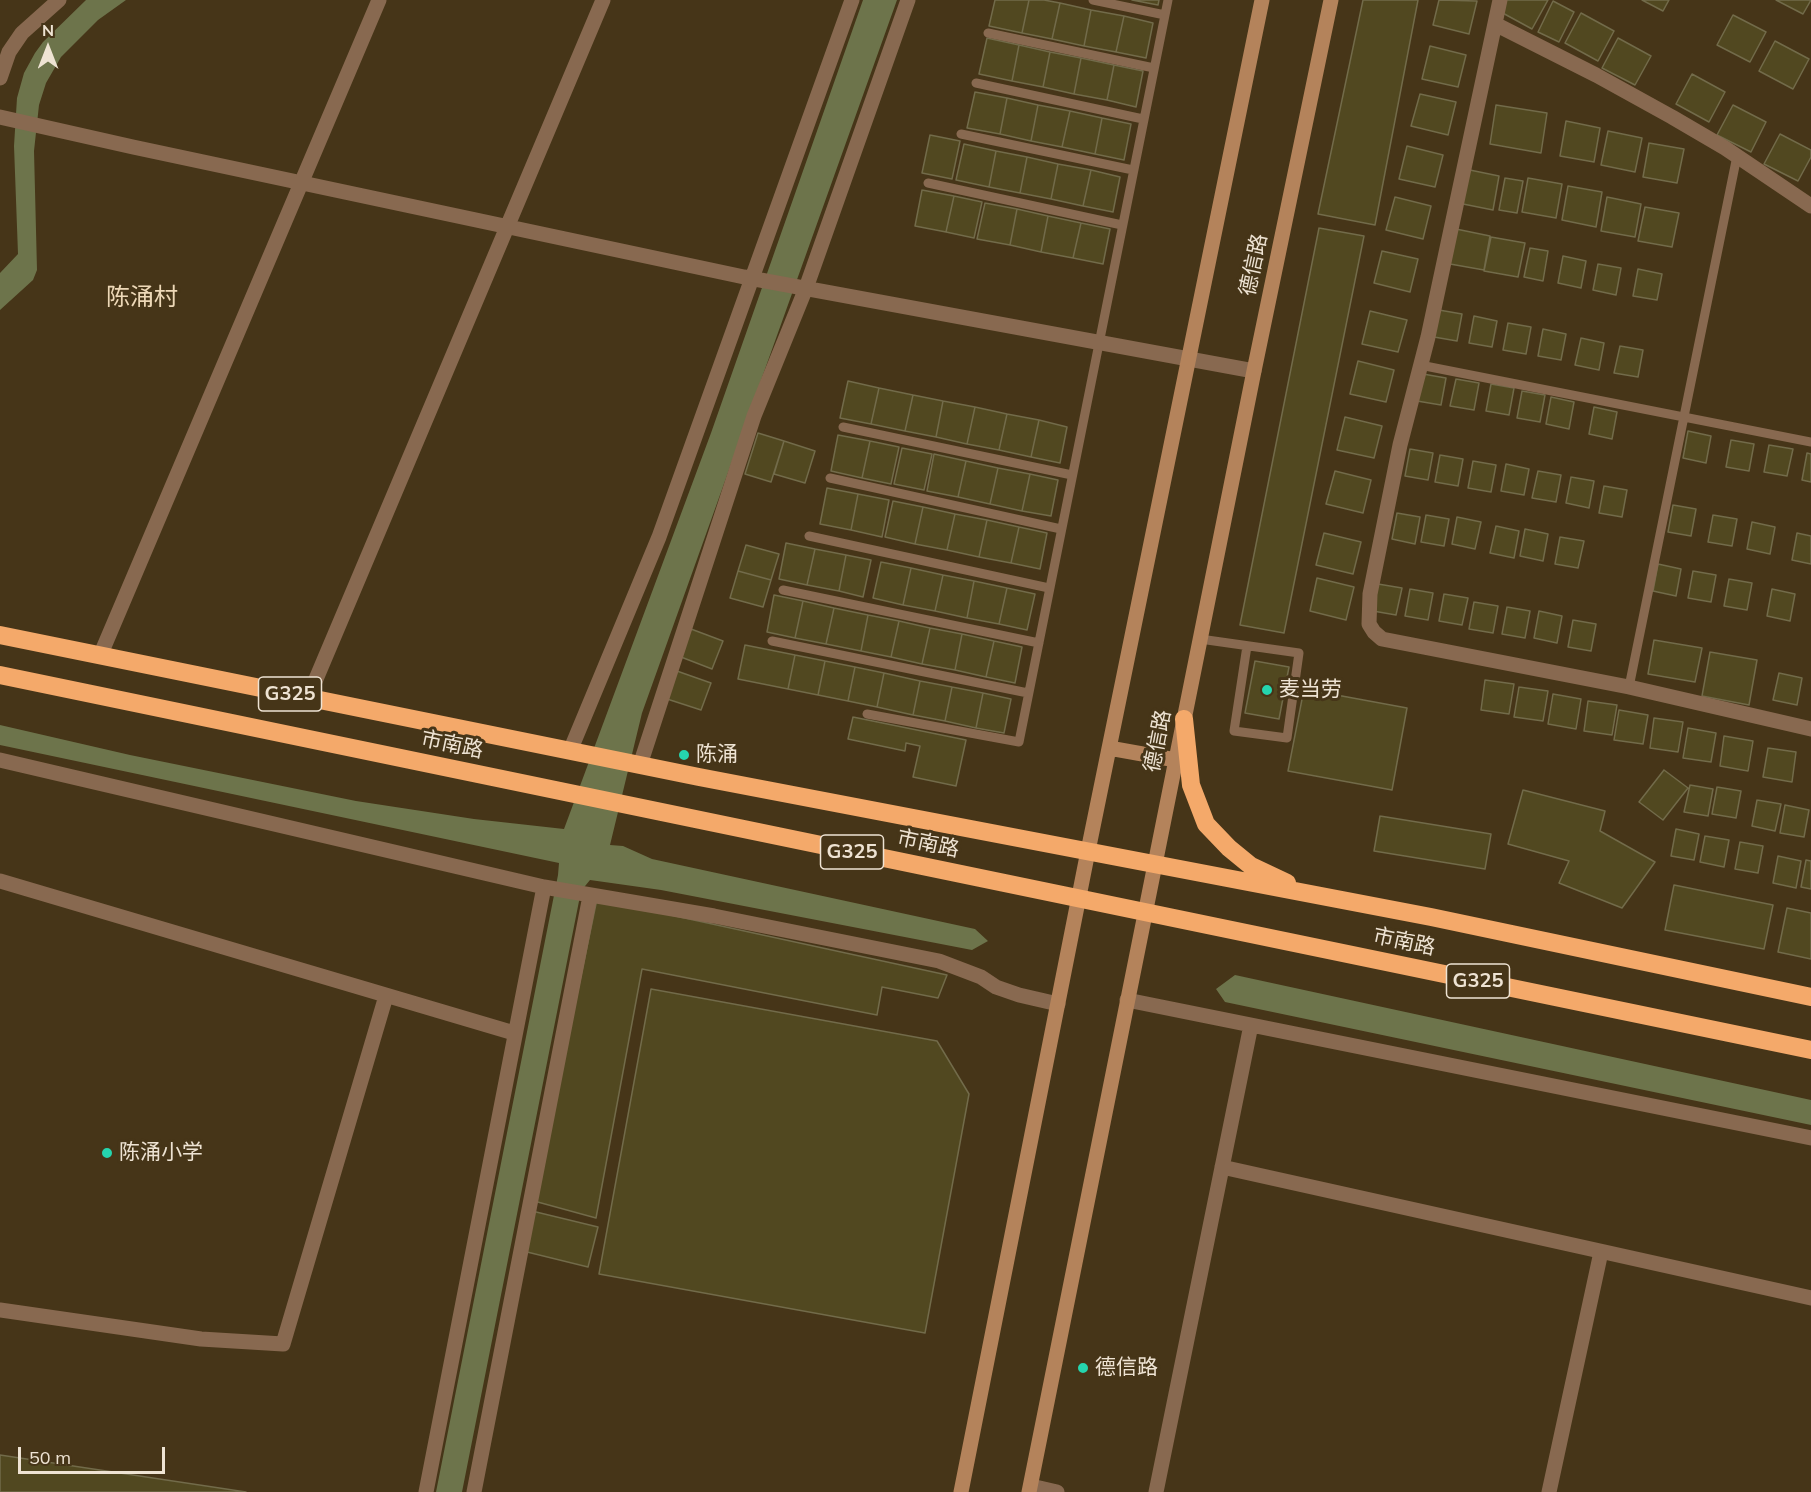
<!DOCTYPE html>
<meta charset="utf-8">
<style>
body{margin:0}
#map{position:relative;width:1811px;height:1492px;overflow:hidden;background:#463518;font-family:Mulish,sans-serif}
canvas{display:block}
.north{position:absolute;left:18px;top:18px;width:60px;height:60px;-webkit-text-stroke:4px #463518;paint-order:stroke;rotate:0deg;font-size:16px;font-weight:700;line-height:24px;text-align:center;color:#eee3d3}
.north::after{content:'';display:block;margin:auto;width:21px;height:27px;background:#eee3d3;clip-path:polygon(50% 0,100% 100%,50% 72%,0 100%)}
.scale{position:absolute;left:18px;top:1447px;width:147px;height:27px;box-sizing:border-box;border:3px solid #eee3d3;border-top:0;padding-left:8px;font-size:18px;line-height:21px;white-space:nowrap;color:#eee3d3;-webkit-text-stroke:4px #463518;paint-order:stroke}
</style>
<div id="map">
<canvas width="1811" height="1492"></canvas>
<div class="north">N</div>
<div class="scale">50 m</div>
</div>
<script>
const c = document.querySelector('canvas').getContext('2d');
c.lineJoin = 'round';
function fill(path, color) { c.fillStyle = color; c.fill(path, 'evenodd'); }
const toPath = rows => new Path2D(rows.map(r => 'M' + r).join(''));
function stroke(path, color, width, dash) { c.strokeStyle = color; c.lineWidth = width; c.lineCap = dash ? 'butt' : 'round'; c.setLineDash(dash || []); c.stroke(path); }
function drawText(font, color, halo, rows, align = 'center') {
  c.font = font + ' Mulish,"Noto Sans SC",sans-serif'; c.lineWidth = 6; c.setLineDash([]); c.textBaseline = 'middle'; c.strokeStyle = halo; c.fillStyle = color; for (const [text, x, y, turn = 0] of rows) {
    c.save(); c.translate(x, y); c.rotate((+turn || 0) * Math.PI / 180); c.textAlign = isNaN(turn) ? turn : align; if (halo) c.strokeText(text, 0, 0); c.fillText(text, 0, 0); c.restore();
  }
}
fill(toPath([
 [86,0,126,0,98,20,61,57,46,83,39,105,34,151,37,270,33,280,0,310,0,273,18,254,14,146,17,98,24,73,35,53,43,42],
 [863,0,897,0,642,713,610,845,623,846,652,859,975,929,988,941,972,950,661,890,590,880,581,891,462,1492,436,1492,558,875,559,863,0,745,0,725,130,755,356,801,474,819,564,829,711,433],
 [1235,975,1811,1100,1811,1125,1225,1002,1216,989]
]), '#6d744b');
const building = toPath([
 [995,0,1029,0,1022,33,989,26,995,0],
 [1029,0,1044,0,1060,3,1052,39,1022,33,1029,0],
 [1132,0,1159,0,1158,5,1132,0],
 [1363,0,1418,0,1375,225,1318,214,1363,0],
 [1439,0,1477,1,1469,34,1433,25,1439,0],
 [1505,0,1548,0,1532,29,1499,11,1505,0],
 [1642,0,1669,0,1663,11,1642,0],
 [1776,0,1811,0,1803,14,1776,0],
 [1553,1,1574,12,1559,42,1538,32,1553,1],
 [1060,3,1091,10,1084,46,1052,39,1060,3],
 [1091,10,1124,16,1116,52,1084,46,1091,10],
 [1581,13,1614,31,1598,61,1565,43,1581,13],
 [1733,15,1766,32,1750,62,1717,45,1733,15],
 [1124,16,1153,23,1146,58,1116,52,1124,16],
 [987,38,1019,45,1012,81,979,74,987,38],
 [1618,38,1651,56,1635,85,1602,68,1618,38],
 [1775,41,1809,59,1793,89,1759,71,1775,41],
 [1019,45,1050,52,1043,87,1012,81,1019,45],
 [1430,46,1466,55,1458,87,1422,79,1430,46],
 [1050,52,1081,58,1074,94,1043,87,1050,52],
 [1081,58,1114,65,1107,100,1074,94,1081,58],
 [1114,65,1143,71,1136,107,1107,100,1114,65],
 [1692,74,1725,92,1709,122,1676,104,1692,74],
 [975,92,1007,98,1000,134,967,128,975,92],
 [1420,94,1456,102,1448,135,1411,126,1420,94],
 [1007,98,1038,105,1031,141,1000,134,1007,98],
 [1038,105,1070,111,1062,147,1031,141,1038,105],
 [1496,105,1547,113,1541,153,1490,144,1496,105],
 [1733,105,1766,122,1751,152,1717,135,1733,105],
 [1070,111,1102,118,1095,154,1062,147,1070,111],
 [1102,118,1131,124,1124,160,1095,154,1102,118],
 [1566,121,1600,128,1594,162,1560,156,1566,121],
 [1608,131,1642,138,1635,172,1601,165,1608,131],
 [1780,134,1811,150,1811,157,1798,181,1764,164,1780,134],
 [930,135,960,141,952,179,922,173,930,135],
 [1649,143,1684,149,1677,183,1643,177,1649,143],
 [964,144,996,151,989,187,956,180,964,144],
 [1407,146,1443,155,1435,187,1399,179,1407,146],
 [996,151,1027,157,1020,193,989,187,996,151],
 [1027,157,1058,164,1051,199,1020,193,1027,157],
 [1058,164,1091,170,1083,206,1051,199,1058,164],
 [1465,169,1499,176,1493,210,1458,203,1465,169],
 [1091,170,1120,177,1113,212,1083,206,1091,170],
 [1505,178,1523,181,1517,213,1499,210,1505,178],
 [1528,178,1562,184,1556,218,1522,212,1528,178],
 [1568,186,1602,192,1596,227,1562,220,1568,186],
 [922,190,954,196,946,232,915,226,922,190],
 [954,196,982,202,974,238,946,232,954,196],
 [1395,197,1431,206,1423,239,1386,230,1395,197],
 [1607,197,1641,204,1635,237,1601,231,1607,197],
 [985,203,1017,209,1010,245,977,239,985,203],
 [1645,207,1679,213,1672,247,1638,241,1645,207],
 [1017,209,1048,216,1041,252,1010,245,1017,209],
 [1048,216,1081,223,1073,258,1041,252,1048,216],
 [1081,223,1110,229,1103,264,1073,258,1081,223],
 [1319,228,1364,236,1284,633,1240,625,1319,228],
 [1456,229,1490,236,1484,270,1450,264,1456,229],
 [1491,237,1525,243,1518,277,1484,271,1491,237],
 [1530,248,1548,251,1543,281,1524,277,1530,248],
 [1382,251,1418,259,1410,292,1374,283,1382,251],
 [1563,256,1586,261,1581,288,1558,283,1563,256],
 [1598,264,1621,268,1616,295,1593,290,1598,264],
 [1638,269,1662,274,1657,300,1633,296,1638,269],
 [1439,310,1462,314,1457,341,1434,337,1439,310],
 [1370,311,1407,320,1398,352,1362,344,1370,311],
 [1474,316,1497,321,1492,347,1469,343,1474,316],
 [1508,323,1531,327,1526,354,1503,350,1508,323],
 [1543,329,1566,334,1561,360,1538,356,1543,329],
 [1581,338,1604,343,1599,370,1575,365,1581,338],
 [1620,346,1643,350,1638,377,1614,373,1620,346],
 [1358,361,1394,370,1386,402,1350,394,1358,361],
 [1423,374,1446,378,1441,405,1417,401,1423,374],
 [1456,379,1479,383,1474,410,1450,406,1456,379],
 [848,381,879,388,871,424,840,418,848,381],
 [1491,384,1514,388,1509,415,1486,411,1491,384],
 [879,388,913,395,905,431,871,424,879,388],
 [1522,391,1545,395,1540,422,1517,418,1522,391],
 [913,395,943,401,936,437,905,431,913,395],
 [1551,397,1574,402,1569,429,1546,424,1551,397],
 [943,401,975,407,967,444,936,437,943,401],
 [975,407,1007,414,999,450,967,444,975,407],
 [1594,407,1617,412,1612,439,1589,434,1594,407],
 [1007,414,1039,420,1031,457,999,450,1007,414],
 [1345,417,1382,426,1374,458,1337,450,1345,417],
 [1039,420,1067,427,1060,463,1031,457,1039,420],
 [1688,431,1711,436,1706,463,1683,458,1688,431],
 [758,433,784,441,771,482,745,474,758,433],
 [838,435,870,441,862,478,831,471,838,435],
 [1731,440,1754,444,1749,471,1726,467,1731,440],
 [784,441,815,451,805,483,774,474,784,441],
 [870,441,899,447,891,484,862,478,870,441],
 [1769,445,1793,449,1787,476,1764,472,1769,445],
 [902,448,932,454,924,490,894,484,902,448],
 [1410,449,1433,453,1428,480,1405,476,1410,449],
 [1807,453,1811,454,1811,482,1802,480,1807,453],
 [934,454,966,461,958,497,927,491,934,454],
 [1440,455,1463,459,1458,486,1435,482,1440,455],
 [966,461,998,468,990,504,958,497,966,461],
 [1473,461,1496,465,1491,492,1468,488,1473,461],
 [1506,464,1529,469,1524,495,1501,491,1506,464],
 [998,468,1030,474,1022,511,990,504,998,468],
 [1335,471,1371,480,1363,513,1326,504,1335,471],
 [1538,471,1561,475,1556,502,1532,498,1538,471],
 [1030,474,1058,480,1051,516,1022,511,1030,474],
 [1571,477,1594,481,1589,508,1566,503,1571,477],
 [1604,486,1627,490,1622,517,1599,513,1604,486],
 [827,488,858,494,851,530,820,524,827,488],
 [858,494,889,500,882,537,851,530,858,494],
 [893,501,923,507,915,544,885,537,893,501],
 [1673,505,1696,509,1691,536,1668,532,1673,505],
 [923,507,955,514,947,550,915,544,923,507],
 [1397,513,1420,517,1415,544,1392,539,1397,513],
 [955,514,987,520,979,557,947,550,955,514],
 [1426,515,1449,519,1444,546,1421,542,1426,515],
 [1713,515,1737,519,1732,546,1708,542,1713,515],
 [1457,517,1481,522,1475,549,1452,544,1457,517],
 [987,520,1019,527,1011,563,979,557,987,520],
 [1752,522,1775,527,1770,554,1747,549,1752,522],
 [1496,526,1519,531,1514,558,1490,553,1496,526],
 [1019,527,1047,533,1040,569,1011,563,1019,527],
 [1525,529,1548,534,1543,561,1520,556,1525,529],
 [1324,533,1361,542,1353,574,1316,565,1324,533],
 [1797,533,1811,536,1811,564,1792,560,1797,533],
 [1560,537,1584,541,1578,568,1555,564,1560,537],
 [786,543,815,549,807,585,779,579,786,543],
 [746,545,779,554,771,580,738,571,746,545],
 [815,549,846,555,839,591,807,585,815,549],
 [846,555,871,560,863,597,839,591,846,555],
 [881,562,911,568,903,605,873,598,881,562],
 [1658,564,1681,569,1676,596,1653,591,1658,564],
 [911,568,943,575,935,611,903,605,911,568],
 [738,571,771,580,763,607,730,598,738,571],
 [1693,571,1716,575,1711,602,1688,598,1693,571],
 [943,575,974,581,967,618,935,611,943,575],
 [1317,578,1354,587,1346,620,1310,611,1317,578],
 [1729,579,1752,583,1747,610,1724,606,1729,579],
 [974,581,1007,588,999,624,967,618,974,581],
 [1378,584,1402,588,1396,615,1373,611,1378,584],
 [1007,588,1035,594,1027,630,999,624,1007,588],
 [1410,589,1433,593,1428,620,1405,616,1410,589],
 [1772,589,1795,594,1790,621,1767,616,1772,589],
 [1444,594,1468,598,1462,625,1439,621,1444,594],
 [774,595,803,601,795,638,767,632,774,595],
 [803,601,834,608,826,644,795,638,803,601],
 [1474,602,1498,606,1493,633,1469,629,1474,602],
 [1507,607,1530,611,1525,638,1502,634,1507,607],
 [834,608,868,615,861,651,826,644,834,608],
 [1539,611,1562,616,1557,643,1534,638,1539,611],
 [868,615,899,621,891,657,861,651,868,615],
 [1573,620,1596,624,1591,651,1568,647,1573,620],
 [899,621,930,628,922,664,891,657,899,621],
 [930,628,962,634,955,670,922,664,930,628],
 [691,629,723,641,712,669,681,657,691,629],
 [962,634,994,641,986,677,955,670,962,634],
 [1654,640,1702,648,1695,682,1648,674,1654,640],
 [994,641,1022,647,1015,683,986,677,994,641],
 [745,645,795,655,788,689,738,679,745,645],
 [1710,652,1757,660,1749,705,1702,696,1710,652],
 [795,655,825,661,818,695,788,689,795,655],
 [825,661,855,667,848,701,818,695,825,661],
 [1255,661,1289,667,1279,719,1245,713,1255,661],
 [855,667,884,673,877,707,848,701,855,667],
 [674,670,711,683,701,710,664,698,674,670],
 [884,673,920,681,913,715,877,707,884,673],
 [1779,673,1802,678,1797,705,1773,700,1779,673],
 [1485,680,1514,684,1509,714,1481,710,1485,680],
 [920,681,952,687,945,721,913,715,920,681],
 [952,687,983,693,976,728,945,721,952,687],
 [1519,687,1548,691,1543,721,1514,717,1519,687],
 [1304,689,1407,708,1392,790,1288,771,1304,689],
 [983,693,1011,699,1004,733,976,728,983,693],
 [1553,694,1581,699,1576,729,1548,724,1553,694],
 [1588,701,1617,705,1612,735,1584,731,1588,701],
 [1619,710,1648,715,1643,744,1614,740,1619,710],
 [853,717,966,740,956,786,913,777,920,746,906,743,905,751,848,739,853,717],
 [1654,718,1683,722,1678,752,1650,748,1654,718],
 [1688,728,1716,733,1711,762,1683,758,1688,728],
 [1724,736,1753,741,1748,771,1720,766,1724,736],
 [1768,748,1796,752,1792,782,1763,777,1768,748],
 [1664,770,1688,788,1663,820,1639,802,1664,770],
 [1690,785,1713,789,1708,816,1684,812,1690,785],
 [1717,787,1741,791,1736,818,1712,814,1717,787],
 [1523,790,1605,811,1600,831,1655,862,1622,908,1559,883,1569,861,1508,844,1523,790],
 [1757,800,1781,804,1775,831,1752,826,1757,800],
 [1785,805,1809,810,1804,837,1780,833,1785,805],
 [1380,816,1491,834,1485,869,1374,851,1380,816],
 [1676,829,1699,834,1694,860,1671,856,1676,829],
 [1705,836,1729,840,1724,867,1700,862,1705,836],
 [1740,842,1763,846,1758,873,1735,869,1740,842],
 [1778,856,1801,861,1796,888,1773,883,1778,856],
 [1806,860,1811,861,1811,889,1801,887,1806,860],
 [1674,885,1773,905,1764,949,1665,930,1674,885],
 [597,899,947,975,938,998,882,987,877,1015,642,969,596,1218,534,1201,597,899],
 [1787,908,1811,913,1811,959,1778,952,1787,908],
 [651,989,937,1041,969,1094,925,1333,599,1274,651,989],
 [532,1211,598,1227,588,1267,523,1251,532,1211],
 [0,1455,246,1492,0,1492,0,1455]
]);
fill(building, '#514820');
stroke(building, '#726b4a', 1.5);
stroke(toPath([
 [1093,0,1165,15],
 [988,33,1154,68],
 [976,83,1143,119],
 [961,134,1133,170],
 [928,183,1122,225],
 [1420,365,1811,442],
 [843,427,1072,475],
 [830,478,1061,529],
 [809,536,1049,588],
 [783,590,1039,643],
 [1200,639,1299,653,1287,738,1234,731,1247,646],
 [772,641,1028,693],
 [1629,687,1737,156],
 [867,714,1019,742,1168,0]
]), '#886950', 9);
stroke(toPath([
 [1500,0,1428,337,1400,445,1370,594,1369,624,1374,632,1382,639,1629,687,1811,729],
 [1495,24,1596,75,1672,117,1725,148,1811,206],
 [0,78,9,52,22,33,59,0],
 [0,117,133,147,744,277,1254,371],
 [100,656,379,0],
 [308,698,603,0],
 [570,751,659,537,852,0],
 [0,760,544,887,714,916,939,961,981,977,996,987,1019,995,1058,1004],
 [640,765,754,416,806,288,908,0],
 [0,881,514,1033],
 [1127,1000,1811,1138],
 [1222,1167,1811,1298],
 [0,1310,201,1339,283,1344,386,996],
 [1031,1486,1057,1492],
 [426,1492,544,887],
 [474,1492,590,896],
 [1156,1492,1251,1025],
 [1549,1492,1601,1252]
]), '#886950', 15);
stroke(toPath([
 [1109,748,1176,760],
 [961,1492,1088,851,1262,0],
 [1029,1492,1254,371,1331,0]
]), '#b4835b', 15);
stroke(toPath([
 [0,635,699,777,1431,917,1811,997],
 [0,675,1811,1050],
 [1184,719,1191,785,1206,824,1229,848,1251,866,1287,883]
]), '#f4a96a', 18);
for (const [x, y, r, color] of [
 [1267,690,6,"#25d5ae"],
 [684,755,6,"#25d5ae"],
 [107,1153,6,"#25d5ae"],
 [1083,1368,6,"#25d5ae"]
]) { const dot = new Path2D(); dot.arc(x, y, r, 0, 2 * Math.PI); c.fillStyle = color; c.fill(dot); stroke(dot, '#463518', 2); }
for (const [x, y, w] of [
 [290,694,63],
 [852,852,63],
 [1478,981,63]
]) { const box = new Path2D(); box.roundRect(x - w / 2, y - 17, w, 34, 4.5); c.fillStyle = '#463518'; c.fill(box); stroke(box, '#eee3d3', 1.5); }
drawText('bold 20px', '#eee3d3', null, [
 ["G325",290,694],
 ["G325",852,852],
 ["G325",1478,981]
]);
drawText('21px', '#eee3d3', '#463518', [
 ["德信路",1254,265,-78],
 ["德信路",1158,741,-79],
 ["市南路",452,745,12],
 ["市南路",928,844,12],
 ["市南路",1404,942,12]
]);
drawText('21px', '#eee3d3', '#463518', [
 ["麦当劳",1279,690],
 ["陈涌",696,755],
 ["陈涌小学",119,1153],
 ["德信路",1095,1368]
], 'left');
drawText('24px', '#edd8b7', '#463518', [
 ["陈涌村",142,298]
]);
</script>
